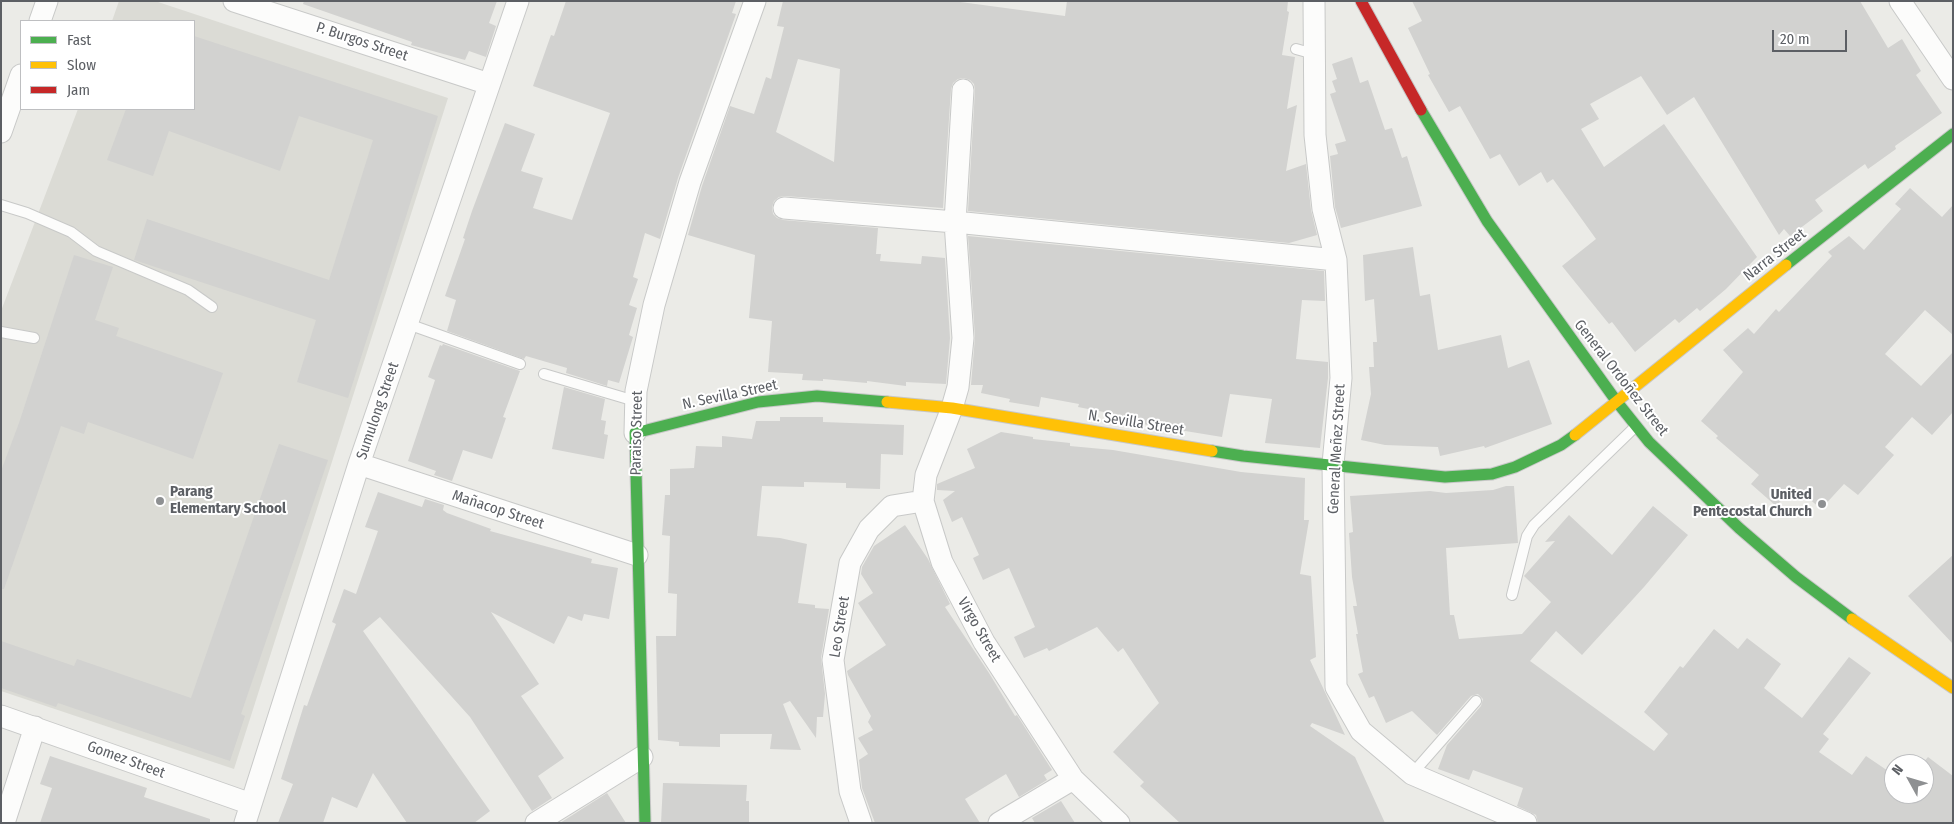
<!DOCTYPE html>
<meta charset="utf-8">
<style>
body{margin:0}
#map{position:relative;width:1954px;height:824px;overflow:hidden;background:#ebebe7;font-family:"Fira Sans Condensed",sans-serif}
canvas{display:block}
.frame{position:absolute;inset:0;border:2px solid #5c5f64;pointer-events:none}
.legend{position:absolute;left:20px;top:20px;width:175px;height:90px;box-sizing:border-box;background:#fff;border:1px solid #bebfc1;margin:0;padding:6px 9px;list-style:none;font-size:15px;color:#5c5f64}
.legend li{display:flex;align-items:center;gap:10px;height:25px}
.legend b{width:25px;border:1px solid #bebfc1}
.north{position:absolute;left:1884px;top:754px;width:50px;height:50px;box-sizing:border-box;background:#fff;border:1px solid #bebfc1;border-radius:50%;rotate:309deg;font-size:14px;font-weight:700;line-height:20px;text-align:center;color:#5c5f64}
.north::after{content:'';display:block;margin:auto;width:18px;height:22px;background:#8e9092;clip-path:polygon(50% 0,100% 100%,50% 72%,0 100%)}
.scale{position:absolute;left:1772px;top:30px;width:75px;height:22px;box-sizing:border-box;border:2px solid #5c5f64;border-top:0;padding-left:6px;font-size:15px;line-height:18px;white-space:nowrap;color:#5c5f64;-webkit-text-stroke:4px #fff;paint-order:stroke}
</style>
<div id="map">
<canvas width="1954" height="824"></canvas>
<div class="frame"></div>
<ul class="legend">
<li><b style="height:6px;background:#4caf50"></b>Fast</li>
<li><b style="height:6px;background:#ffc107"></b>Slow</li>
<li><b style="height:6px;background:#c62828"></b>Jam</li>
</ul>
<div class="north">N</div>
<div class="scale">20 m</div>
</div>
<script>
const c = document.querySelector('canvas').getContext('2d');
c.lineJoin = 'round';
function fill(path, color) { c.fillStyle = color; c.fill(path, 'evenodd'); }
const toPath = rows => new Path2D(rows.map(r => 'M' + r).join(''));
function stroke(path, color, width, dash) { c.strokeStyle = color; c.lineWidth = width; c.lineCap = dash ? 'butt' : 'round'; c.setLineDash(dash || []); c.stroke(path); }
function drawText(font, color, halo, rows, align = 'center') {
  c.font = font + ' "Fira Sans Condensed",sans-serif'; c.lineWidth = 4; c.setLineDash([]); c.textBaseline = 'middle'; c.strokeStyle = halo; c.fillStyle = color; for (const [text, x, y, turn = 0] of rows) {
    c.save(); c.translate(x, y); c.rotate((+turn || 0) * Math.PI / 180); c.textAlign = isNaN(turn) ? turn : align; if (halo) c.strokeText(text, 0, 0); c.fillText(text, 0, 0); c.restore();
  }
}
fill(toPath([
 [119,1,155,1,448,98,234,769,1,691,1,311,78,109,194,109,194,21,112,21]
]), '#dbdbd5');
fill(toPath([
 [304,1,497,1,489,23,496,26,486,57,469,51,465,60,411,45,412,42,303,4],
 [566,1,736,1,732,13,736,14,678,178,660,239,645,233,633,277,638,279,629,305,637,308,629,335,633,337,619,383,608,380,607,386,566,373,567,368,526,356,524,359,447,331,456,300,445,296,465,239,463,238,472,211,505,123,535,134,521,171,543,178,533,208,572,220,610,113,533,86,551,35,554,36],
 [783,1,953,1,1065,16,1067,1,1288,1,1287,11,1289,12,1282,55,1295,57,1287,109,1297,105,1286,171,1306,164,1311,210,1317,235,1289,243,968,211,975,90,974,84,970,80,964,78,958,79,953,83,951,89,943,208,785,196,779,197,774,201,772,207,773,214,777,218,783,220,878,228,876,254,881,254,880,261,921,264,922,256,945,258,950,338,946,384,906,382,906,386,867,381,867,383,823,379,823,381,802,380,803,374,768,372,772,321,749,318,755,255,688,235,702,186,730,106,754,114,766,77,771,79,784,27,777,26],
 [798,59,840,69,834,162,776,132],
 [1412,1,1860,1,1888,48,1902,39,1921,71,1916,75,1942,113,1895,146,1896,149,1868,169,1865,164,1815,200,1823,211,1790,236,1784,229,1779,235,1694,97,1667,115,1641,76,1590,104,1599,119,1581,129,1604,167,1664,124,1757,257,1726,289,1700,311,1697,308,1679,323,1675,319,1635,352,1612,322,1609,324,1562,266,1596,239,1553,179,1547,183,1541,172,1519,186,1500,154,1490,159,1460,106,1449,112,1428,75,1430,74,1408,28,1422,21],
 [194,36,438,116,348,398,297,382,316,320,134,260,147,219,329,280,373,140,299,116,280,171,169,131,153,176,107,160,126,109,194,109],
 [1352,57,1360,83,1368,80,1385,130,1392,128,1402,158,1407,156,1422,206,1341,228,1335,207,1330,156,1338,154,1335,144,1346,141,1330,94,1336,92,1332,81,1337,79,1332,64],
 [1910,188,1942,217,1953,205,1953,335,1925,310,1885,354,1921,386,1953,352,1953,412,1932,435,1912,417,1885,447,1894,455,1858,495,1844,484,1821,509,1799,490,1796,494,1791,490,1776,506,1751,484,1759,475,1716,438,1718,436,1701,421,1743,372,1723,350,1748,328,1754,334,1776,309,1779,312,1832,256,1828,252,1849,236,1864,250,1901,209,1895,204],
 [968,236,1324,271,1325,301,1302,300,1296,359,1328,362,1328,378,1320,448,1265,443,1272,399,1230,394,1222,437,1118,420,1119,415,1078,407,1079,404,1041,397,1039,407,1009,402,1010,399,981,393,983,385,971,385,975,337],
 [1413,247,1420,296,1430,294,1438,350,1501,335,1508,368,1529,360,1552,424,1485,448,1484,446,1440,456,1438,447,1385,445,1361,440,1371,394,1369,367,1374,367,1373,342,1377,342,1374,299,1365,301,1363,255],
 [74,255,113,267,95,320,119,328,116,336,223,373,193,459,88,422,84,434,61,426,4,589,1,589,1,471,19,423],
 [443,344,520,371,503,417,506,418,492,459,463,450,452,481,434,475,436,471,408,461,435,380,428,377,440,345,442,346],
 [564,387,605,399,601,420,606,421,604,434,608,435,604,459,552,449],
 [780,417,823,417,823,422,904,425,903,455,881,454,880,489,846,488,846,483,804,482,804,487,762,486,757,536,780,538,807,544,798,603,815,605,815,608,829,609,821,658,825,694,823,717,817,717,816,738,790,701,783,704,801,750,770,749,772,734,720,734,720,747,679,746,679,742,658,740,656,636,676,636,677,594,668,593,670,536,662,535,665,495,670,495,670,469,694,468,696,446,722,447,722,436,752,439,756,421,780,421],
 [1001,432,1033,437,1033,439,1070,443,1070,446,1113,450,1241,472,1305,478,1304,520,1309,520,1300,574,1311,576,1316,657,1310,660,1345,735,1312,723,1310,726,1355,757,1385,823,1180,823,1140,786,1144,782,1113,752,1159,703,1123,648,1118,652,1097,627,1049,651,1047,648,1024,658,1014,637,1035,627,1009,568,983,580,973,558,979,555,962,517,952,522,943,500,955,491,937,490,937,484,975,468,967,449],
 [279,444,328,460,241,714,245,716,230,761,58,703,56,707,1,688,1,641,74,666,77,659,191,698],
 [1506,486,1514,486,1518,543,1446,548,1450,615,1454,615,1459,639,1522,634,1551,602,1524,576,1555,541,1545,542,1569,515,1612,555,1653,506,1688,535,1644,587,1582,655,1556,631,1530,661,1654,751,1668,734,1644,712,1680,666,1683,668,1714,629,1738,649,1747,638,1781,664,1764,688,1802,718,1849,657,1871,673,1823,734,1829,739,1819,752,1852,775,1866,756,1894,775,1894,794,1924,794,1924,764,1922,764,1928,757,1953,776,1953,823,1538,823,1536,815,1517,806,1523,788,1473,770,1469,780,1438,769,1447,745,1481,706,1483,699,1478,694,1471,696,1437,735,1412,711,1386,723,1374,696,1369,698,1358,674,1363,672,1356,634,1358,634,1353,606,1357,606,1352,577,1349,533,1353,532,1350,496,1430,491,1446,493,1493,490],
 [378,492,422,507,425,499,444,505,443,510,447,513,491,529,490,531,592,559,591,563,618,568,609,619,584,614,582,621,568,616,554,644,491,612,539,684,521,696,564,758,538,776,552,798,532,811,470,717,380,617,363,631,490,811,474,823,407,823,373,773,357,808,332,797,323,823,278,823,293,784,281,779,304,705,307,706,336,624,332,622,344,589,356,594,378,531,365,527],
 [905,525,928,559,950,604,945,607,989,673,1015,716,1017,715,1052,770,1044,775,1047,780,1019,797,1006,774,965,799,980,823,875,823,862,788,859,760,868,754,858,738,873,730,868,722,871,716,848,675,847,671,886,645,858,603,873,593,861,574,862,567,874,546],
 [1953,555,1953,644,1908,596],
 [50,756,147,788,144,797,210,819,210,823,40,823,52,788,40,784],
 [663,783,747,785,746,801,749,801,749,823,661,823],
 [607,793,626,823,560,823],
 [1061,801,1075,823,1035,823,1032,818]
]), '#d2d2d0');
const lane = toPath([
 [1296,49,1314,54],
 [1,205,27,213,71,232,96,251,188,290,212,307],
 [408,324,520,364],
 [1,332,34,338],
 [544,374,635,401],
 [1512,595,1527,536,1534,525,1635,427],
 [1412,774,1476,701]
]);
const street = toPath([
 [234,1,489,84],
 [1314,1,1315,135,1323,209,1336,260,1341,378,1333,464,1336,687,1361,731,1412,774,1526,823],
 [1900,1,1953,79],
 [40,21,47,1],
 [963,90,955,222,963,338,958,387,952,408,926,475,923,501,942,562,984,642,1073,779,1119,823],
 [1,132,21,75],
 [784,208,955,222,1336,260],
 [635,433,636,391,654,305,690,182,755,1],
 [359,464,637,555],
 [1,716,251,804],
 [4,823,35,727],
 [245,823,359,464,518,1],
 [536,823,642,757],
 [861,823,850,791,833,660,850,563,869,529,892,506,923,501],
 [999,823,1073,779]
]);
const fast = toPath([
 [1421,110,1487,221,1617,402,1649,442,1739,528,1796,577,1852,619],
 [1786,265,1953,134],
 [1212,451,1243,456,1445,477,1492,474,1515,467,1561,445,1575,435],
 [645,823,635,433,758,402,817,396,887,402]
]);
const slow = toPath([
 [887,402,952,408,1212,451],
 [1575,435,1786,265],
 [1852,619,1953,688]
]);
const jam = toPath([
 [1361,1,1421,110]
]);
stroke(lane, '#c8c9c8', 12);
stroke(street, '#c8c9c8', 23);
stroke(fast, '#c7c7c7', 13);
stroke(slow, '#c7c7c7', 13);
stroke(jam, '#c7c7c7', 13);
stroke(lane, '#fcfcfb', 10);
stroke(street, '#fcfcfb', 21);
stroke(fast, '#4caf50', 11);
stroke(slow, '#ffc107', 11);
stroke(jam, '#c62828', 11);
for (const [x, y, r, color] of [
 [160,501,5,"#8e9092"],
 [1822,504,5,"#8e9092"]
]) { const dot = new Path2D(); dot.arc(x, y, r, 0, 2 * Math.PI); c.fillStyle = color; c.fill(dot); stroke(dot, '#fff', 2); }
drawText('15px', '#5c5f64', '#fff', [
 ["P. Burgos Street",362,42,18],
 ["Narra Street",1775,255,-38],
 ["General Ordoñez Street",1621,378,52],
 ["N. Sevilla Street",730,395,-12],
 ["Sumulong Street",378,411,-71],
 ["N. Sevilla Street",1136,423,9],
 ["Paraiso Street",637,433,-89],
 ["General Meñez Street",1337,449,-87],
 ["Mañacop Street",498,510,18],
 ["Leo Street",840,627,-81],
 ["Virgo Street",979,630,60],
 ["Gomez Street",126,760,20]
]);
drawText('bold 15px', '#5c5f64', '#fff', [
 ["Parang",170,492],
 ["Elementary School",170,509],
 ["United",1812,495,"right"],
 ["Pentecostal Church",1812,512,"right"]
], 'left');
</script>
